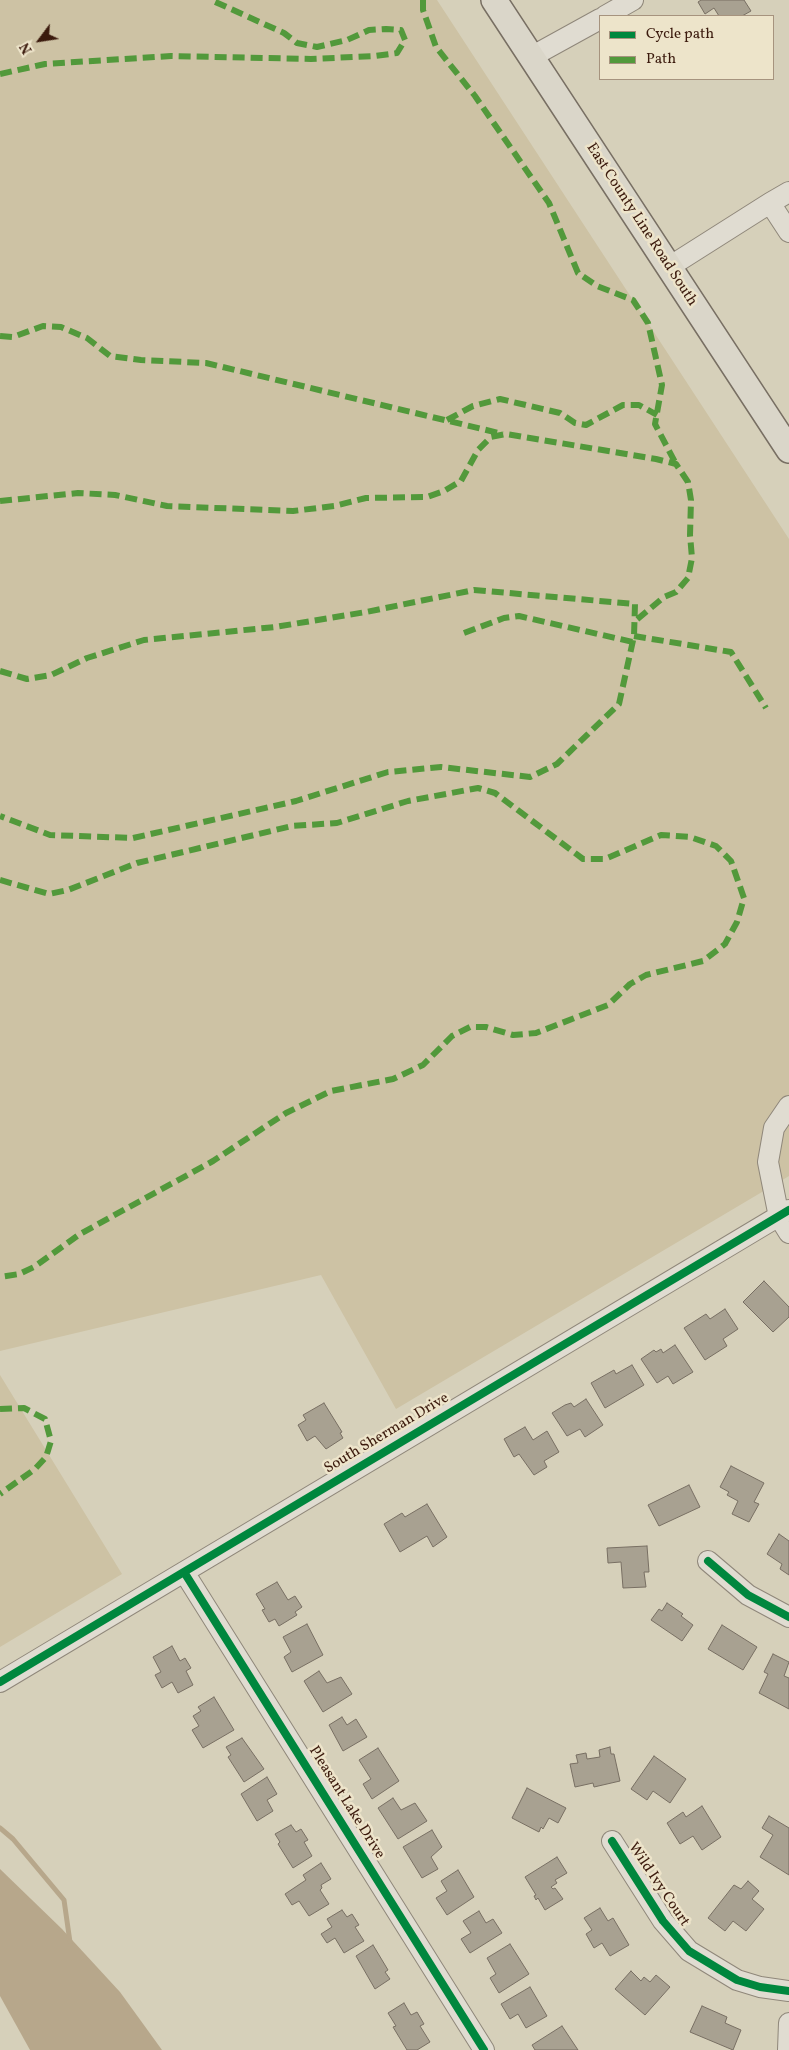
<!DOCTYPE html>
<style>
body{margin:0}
#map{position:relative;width:789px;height:2050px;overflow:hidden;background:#d6d0ba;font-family:Vollkorn,serif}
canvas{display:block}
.legend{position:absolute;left:599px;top:15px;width:175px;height:65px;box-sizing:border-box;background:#ede4ca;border:1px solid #a6937e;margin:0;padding:6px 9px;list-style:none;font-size:15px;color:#3b1a0d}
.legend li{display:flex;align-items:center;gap:10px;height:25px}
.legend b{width:25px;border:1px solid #a6937e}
.north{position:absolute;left:15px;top:15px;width:50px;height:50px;-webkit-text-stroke:4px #ede4ca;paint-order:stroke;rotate:239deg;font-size:14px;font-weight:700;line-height:20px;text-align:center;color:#3b1a0d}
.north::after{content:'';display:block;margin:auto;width:18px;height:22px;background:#3b1a0d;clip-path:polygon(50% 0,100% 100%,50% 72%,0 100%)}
</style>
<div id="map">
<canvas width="789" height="2050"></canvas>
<ul class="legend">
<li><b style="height:6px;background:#00873e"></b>Cycle path</li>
<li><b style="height:6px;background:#52993b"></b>Path</li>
</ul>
<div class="north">N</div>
</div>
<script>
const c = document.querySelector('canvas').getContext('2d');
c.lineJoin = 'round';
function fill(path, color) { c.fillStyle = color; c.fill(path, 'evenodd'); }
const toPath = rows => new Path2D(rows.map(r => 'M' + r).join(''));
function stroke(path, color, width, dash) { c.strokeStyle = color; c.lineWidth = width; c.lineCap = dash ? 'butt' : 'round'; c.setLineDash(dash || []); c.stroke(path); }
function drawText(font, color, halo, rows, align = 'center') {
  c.font = font + ' Vollkorn,serif'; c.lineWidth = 5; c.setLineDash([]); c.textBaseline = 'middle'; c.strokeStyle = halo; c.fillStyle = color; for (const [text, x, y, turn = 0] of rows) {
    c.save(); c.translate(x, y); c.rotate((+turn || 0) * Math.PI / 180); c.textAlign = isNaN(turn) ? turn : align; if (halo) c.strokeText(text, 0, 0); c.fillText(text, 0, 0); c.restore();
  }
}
fill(toPath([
 [0,0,437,0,789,539,789,1176,396,1409,321,1275,0,1351],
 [0,1375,122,1574,0,1647]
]), '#cdc2a4');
fill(toPath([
 [0,1869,62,1929,120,1992,162,2050,30,2050,0,1996]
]), '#b7a78b');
stroke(toPath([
 [0,1828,13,1839,64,1900,70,1942]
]), '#b7a78b', 5);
const building = toPath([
 [701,0,744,0,751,11,742,16,719,16,714,8,705,14,698,2,701,0],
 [764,1281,789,1307,789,1317,773,1332,743,1302,764,1281],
 [725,1309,738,1329,723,1339,727,1346,705,1360,684,1328,706,1314,710,1319,725,1309],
 [675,1345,693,1372,673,1384,668,1376,657,1383,641,1359,654,1350,656,1352,661,1349,663,1353,675,1345],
 [632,1365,644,1385,605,1408,591,1383,614,1370,616,1374,632,1365],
 [586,1399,603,1425,585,1437,580,1429,567,1436,552,1413,565,1405,571,1403,574,1407,586,1399],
 [324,1403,342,1432,340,1433,343,1438,326,1449,315,1436,307,1441,298,1425,306,1420,303,1415,324,1403],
 [525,1427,533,1440,547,1431,559,1452,544,1461,547,1467,534,1475,519,1454,514,1457,504,1439,525,1427],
 [731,1466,764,1483,754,1502,759,1504,749,1522,732,1514,738,1501,727,1495,729,1492,720,1487,731,1466],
 [689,1485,700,1507,659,1526,648,1505,689,1485],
 [427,1504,447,1537,433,1547,427,1536,400,1552,384,1524,402,1513,405,1517,427,1504],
 [779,1534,789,1541,789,1575,780,1569,782,1564,767,1554,779,1534],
 [647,1546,649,1572,644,1572,646,1587,623,1588,621,1562,608,1563,607,1548,647,1546],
 [277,1582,288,1600,295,1596,302,1607,295,1612,297,1615,279,1626,275,1619,269,1622,262,1610,265,1609,256,1594,277,1582],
 [667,1603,683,1614,681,1616,693,1625,682,1641,651,1620,659,1609,662,1611,667,1603],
 [307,1624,323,1655,292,1672,284,1657,291,1652,283,1637,307,1624],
 [722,1625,757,1647,743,1670,708,1649,722,1625],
 [172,1646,180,1661,185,1658,191,1668,186,1671,193,1685,178,1693,172,1682,162,1688,155,1675,161,1672,153,1657,172,1646],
 [773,1654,789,1662,784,1676,789,1678,789,1709,759,1693,768,1674,764,1672,773,1654],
 [319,1671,327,1683,341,1677,352,1694,323,1712,304,1681,319,1671],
 [214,1697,234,1730,203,1748,192,1730,199,1726,193,1716,201,1711,198,1707,214,1697],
 [342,1717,347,1725,356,1719,367,1737,343,1751,329,1725,342,1717],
 [242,1738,264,1769,244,1782,228,1757,231,1755,226,1747,242,1738],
 [610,1747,611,1754,614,1754,620,1781,594,1787,593,1783,575,1787,570,1764,578,1763,576,1755,586,1753,587,1759,600,1757,599,1750,610,1747],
 [378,1748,399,1781,372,1799,363,1784,371,1779,359,1760,378,1748],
 [654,1756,686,1779,670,1803,653,1791,647,1800,631,1789,654,1756],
 [267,1777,277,1794,267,1800,273,1811,257,1821,241,1794,267,1777],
 [527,1788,566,1808,558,1823,549,1818,543,1829,541,1827,539,1832,512,1818,527,1788],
 [393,1798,401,1810,415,1803,427,1821,398,1839,378,1808,393,1798],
 [702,1806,721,1837,702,1850,693,1836,680,1844,667,1823,683,1812,686,1817,702,1806],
 [769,1816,789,1828,789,1875,760,1857,773,1835,762,1828,769,1816],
 [291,1825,296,1832,301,1829,308,1840,304,1842,312,1856,293,1868,278,1844,280,1842,275,1834,291,1825],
 [432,1830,442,1847,431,1857,438,1869,422,1878,403,1847,432,1830],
 [557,1857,567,1873,555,1880,557,1883,551,1887,553,1889,555,1888,563,1899,545,1910,538,1898,536,1900,534,1896,536,1895,525,1877,557,1857],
 [321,1863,331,1879,321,1885,322,1888,320,1890,329,1904,309,1916,299,1901,292,1905,285,1894,306,1880,303,1875,321,1863],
 [458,1870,474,1897,447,1915,436,1898,447,1891,441,1881,458,1870],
 [748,1881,759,1891,752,1899,764,1909,746,1931,733,1921,725,1931,708,1918,734,1885,741,1889,748,1881],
 [600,1908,608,1921,613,1918,629,1945,610,1956,602,1943,594,1948,586,1934,592,1930,584,1918,600,1908],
 [342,1910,347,1917,352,1914,359,1925,355,1927,364,1941,344,1953,335,1938,327,1943,321,1934,332,1927,327,1919,342,1910],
 [479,1911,486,1923,493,1919,502,1933,470,1953,461,1939,471,1933,463,1921,479,1911],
 [510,1944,529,1974,499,1993,490,1978,496,1974,487,1958,510,1944],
 [373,1945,388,1970,385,1972,390,1979,375,1989,356,1956,373,1945],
 [631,1971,641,1981,644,1977,650,1982,656,1975,670,1987,645,2015,615,1989,631,1971],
 [530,1987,547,2016,526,2028,518,2014,510,2019,501,2004,530,1987],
 [404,2003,411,2015,417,2012,424,2024,420,2026,430,2042,417,2050,407,2050,393,2027,396,2026,388,2013,404,2003],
 [702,2006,727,2017,725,2023,741,2030,733,2050,690,2032,702,2006],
 [562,2026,578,2050,535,2050,532,2045,562,2026]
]);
fill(building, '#a8a191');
stroke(building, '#786f63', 1);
const minor = toPath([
 [605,16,633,0],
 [531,57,600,19],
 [770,203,789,192],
 [669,267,770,203,789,232],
 [789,1106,774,1128,768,1162,779,1217,789,1233],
 [708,1561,748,1595,789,1617],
 [184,1572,484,2050],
 [0,1682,789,1210],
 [612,1841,663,1921,689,1951,737,1980,760,1987,789,1991],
 [788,2050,789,2023]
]);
const major = toPath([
 [494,0,789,450]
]);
stroke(minor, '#8f877a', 22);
stroke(major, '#786f63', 28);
stroke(minor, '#e0dcd1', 20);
stroke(major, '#dad6c9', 25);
stroke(toPath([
 [423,0,423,10,436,47,475,96,549,203,578,273,597,286,633,300,648,323,662,385,655,424,676,464],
 [0,74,45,64,171,56,311,59,375,56,397,53,405,40,401,30,386,29,369,30,347,40,317,47,297,43,284,33,211,0],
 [0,336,13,337,43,326,61,327,87,338,110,356,141,360,206,363,503,434],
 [447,420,473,406,500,399,560,413,575,423,586,425,623,405,639,405,657,415],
 [0,501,78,493,115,495,167,506,293,511,334,506,366,498,427,497,444,491,461,481,478,450,491,437,506,434,656,459,676,464,688,482,691,500,690,535,692,558,688,578,676,592,664,597,634,622],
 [464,633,504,618,519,616,633,642],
 [634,636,731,652,766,708],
 [0,671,27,679,51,675,87,658,144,640,275,627,366,612,474,590,635,604,634,636,619,704,557,764,530,777,441,767,388,772,296,801,133,838,50,835,0,816],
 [0,880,49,894,68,890,137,863,292,826,337,823,408,801,478,788,495,793,583,859,605,859,661,835,690,837,716,846,731,861,744,898,737,922,725,944,703,961,646,975,630,984,608,1005,536,1033,513,1035,486,1027,470,1027,452,1036,423,1065,393,1079,331,1091,286,1113,213,1161,80,1234,34,1267,19,1274,0,1277],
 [0,1409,24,1408,45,1419,51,1441,46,1457,35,1469,0,1494]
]), '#52993b', 6, [12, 6]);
stroke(toPath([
 [708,1561,748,1595,789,1617],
 [184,1572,484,2050],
 [0,1682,789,1210],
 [612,1841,663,1921,689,1951,737,1980,760,1987,789,1991]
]), '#00873e', 8);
drawText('15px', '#3b1a0d', '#ede4ca', [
 ["East County Line Road South",641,225,57],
 ["South Sherman Drive",387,1434,-31],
 ["Pleasant Lake Drive",346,1803,58],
 ["Wild Ivy Court",658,1885,56]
]);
</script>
